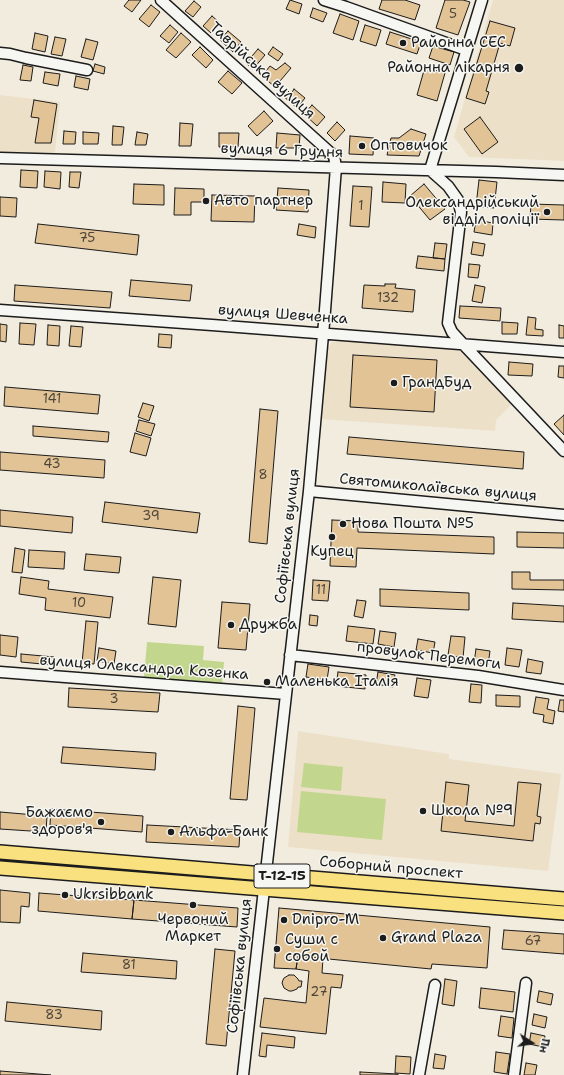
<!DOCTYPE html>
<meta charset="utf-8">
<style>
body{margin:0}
#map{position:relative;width:564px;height:1075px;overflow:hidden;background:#f2ecdf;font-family:"Shantell Sans",sans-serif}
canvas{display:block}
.north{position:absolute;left:512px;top:1023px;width:40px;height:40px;-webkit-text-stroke:3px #f6f6f2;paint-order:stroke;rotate:102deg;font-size:11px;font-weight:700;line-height:16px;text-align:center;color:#1c1c1c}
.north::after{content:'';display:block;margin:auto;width:14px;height:18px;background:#1c1c1c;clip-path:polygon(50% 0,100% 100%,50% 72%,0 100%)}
</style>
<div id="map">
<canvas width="564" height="1075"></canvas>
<div class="north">Пн</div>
</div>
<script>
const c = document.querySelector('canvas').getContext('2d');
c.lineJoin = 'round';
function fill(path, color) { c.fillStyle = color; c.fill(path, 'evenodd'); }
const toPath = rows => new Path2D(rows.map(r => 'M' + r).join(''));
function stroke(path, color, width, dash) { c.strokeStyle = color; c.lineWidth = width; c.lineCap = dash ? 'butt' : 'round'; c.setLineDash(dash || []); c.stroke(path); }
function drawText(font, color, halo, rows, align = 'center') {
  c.font = font + ' "Shantell Sans",sans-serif'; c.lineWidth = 3; c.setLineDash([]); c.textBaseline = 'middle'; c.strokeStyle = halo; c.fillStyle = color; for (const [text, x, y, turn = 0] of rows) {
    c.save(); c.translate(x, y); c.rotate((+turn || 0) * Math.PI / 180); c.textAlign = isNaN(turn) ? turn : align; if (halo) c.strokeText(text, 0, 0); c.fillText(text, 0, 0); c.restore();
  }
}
fill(toPath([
 [493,0,564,0,564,161,469,157,454,137],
 [0,95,60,102,55,153,0,152],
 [342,340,449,347,461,351,512,404,496,420,495,431,320,419,326,351,332,342],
 [298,731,449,754,449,759,561,774,548,871,288,847]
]), '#ede0c9');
fill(toPath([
 [147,642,204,646,203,660,224,662,222,684,144,677],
 [304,763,343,767,341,791,301,787],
 [301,791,386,799,382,840,297,832],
 [0,855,240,878,240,881,0,864],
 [287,880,564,904,564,910,283,886,284,882]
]), '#c2d78d');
const building = toPath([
 [129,0,141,0,132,12,124,6,129,0],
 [290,0,302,4,299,14,286,9,290,0],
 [382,0,405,0,420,5,415,20,379,9,382,0],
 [445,0,463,0,470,2,458,35,436,28,445,0],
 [194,1,201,7,193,17,185,11,194,1],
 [151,5,160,12,149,27,139,19,151,5],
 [313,8,327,13,323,22,310,17,313,8],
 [340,14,359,21,353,40,333,33,340,14],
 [212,16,220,23,211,33,203,26,212,16],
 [490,21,515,28,510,46,500,43,486,91,489,92,485,104,466,98,490,21],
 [170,25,178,32,169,43,160,36,170,25],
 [365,25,381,30,376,46,360,41,365,25],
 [228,31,241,42,233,52,220,40,228,31],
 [390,32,421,42,417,54,386,44,390,32],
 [35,33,48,36,45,52,32,49,35,33],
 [181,33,191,42,176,58,166,50,181,33],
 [55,37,66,39,62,56,51,54,55,37],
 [86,39,98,42,93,60,81,57,86,39],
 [433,46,454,52,450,65,429,58,433,46],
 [200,47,213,60,206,68,192,55,200,47],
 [273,47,283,54,278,61,268,54,273,47],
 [258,49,265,55,253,69,246,63,258,49],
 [285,63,291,68,275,87,262,76,270,66,276,70,285,63],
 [95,64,105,67,104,74,93,71,95,64],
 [23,65,33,67,31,81,20,80,23,65],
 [425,67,445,73,437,101,417,95,425,67],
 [228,71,242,83,232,94,218,82,228,71],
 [45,72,60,74,58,86,43,83,45,72],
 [76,76,90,79,88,90,74,87,76,76],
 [294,89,305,98,297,108,282,95,287,90,291,94,294,89],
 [34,100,57,104,51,143,35,143,39,118,31,117,34,100],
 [312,105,325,117,317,126,304,114,312,105],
 [264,111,273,121,257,136,248,126,264,111],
 [480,117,498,142,482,154,464,129,480,117],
 [337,122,345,130,335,141,327,133,337,122],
 [180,123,193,124,191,146,179,146,180,123],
 [113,126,124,127,122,145,112,145,113,126],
 [411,129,426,134,419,156,387,155,391,138,399,138,411,129],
 [64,131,76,132,75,144,63,144,64,131],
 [83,132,99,133,98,144,83,144,83,132],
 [137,132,148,134,146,145,135,145,137,132],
 [219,133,239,133,238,147,219,147,219,133],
 [277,133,300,135,299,148,276,148,277,133],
 [350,136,374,138,373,155,349,154,350,136],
 [21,170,38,171,37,188,20,187,21,170],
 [45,171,61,172,60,189,44,187,45,171],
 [70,172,81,172,79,188,69,187,70,172],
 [479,180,497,182,494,208,476,206,479,180],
 [383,182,406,184,405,203,382,202,383,182],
 [134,184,164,185,164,205,133,204,134,184],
 [424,184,445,209,430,220,410,196,424,184],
 [353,186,372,187,369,227,350,226,353,186],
 [175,188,204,189,204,202,191,202,191,215,174,215,175,188],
 [278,188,309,190,308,212,276,210,278,188],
 [212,195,255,196,254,222,211,221,212,195],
 [0,197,17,198,16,217,0,216,0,197],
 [531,204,564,205,564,220,530,219,531,204],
 [476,220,493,223,492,235,474,232,476,220],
 [38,224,139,235,137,255,35,243,38,224],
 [299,224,316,227,315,238,297,235,299,224],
 [473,242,485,244,483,256,471,254,473,242],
 [435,243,447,244,445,259,433,258,435,243],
 [418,256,445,259,444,271,416,268,418,256],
 [469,264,480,265,478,278,468,277,469,264],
 [131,280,192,285,190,301,129,296,131,280],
 [385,284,396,284,395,288,415,290,413,312,362,308,364,285,385,286,385,284],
 [15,285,112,292,110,308,14,301,15,285],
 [475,285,485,287,482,303,472,301,475,285],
 [460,306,501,308,500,321,459,318,460,306],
 [528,317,536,318,535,329,543,330,543,336,526,335,528,317],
 [502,322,518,323,517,334,502,334,502,322],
 [20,323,36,324,34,345,19,344,20,323],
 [0,324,7,325,6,342,0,341,0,324],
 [48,325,60,326,59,346,47,345,48,325],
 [559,325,564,326,564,338,559,338,559,325],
 [71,326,83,327,81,347,69,346,71,326],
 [159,334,172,335,171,348,158,347,159,334],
 [353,355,437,360,434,412,350,407,353,355],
 [509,362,533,364,532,376,508,375,509,362],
 [559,366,564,366,564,378,558,377,559,366],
 [5,387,100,395,98,414,4,406,5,387],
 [143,403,154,406,149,421,138,417,143,403],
 [260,409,278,411,267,544,249,542,260,409],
 [564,415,564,435,554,424,564,415],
 [139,420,155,424,151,436,136,431,139,420],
 [33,426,109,432,108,442,33,436,33,426],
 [135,433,151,438,146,456,130,452,135,433],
 [349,437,524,452,523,469,347,454,349,437],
 [0,452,105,460,104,478,0,470,0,452],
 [105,502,200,513,197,533,102,522,105,502],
 [0,510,73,517,72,533,0,526,0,510],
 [332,520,358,521,358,532,494,537,494,554,357,548,356,567,330,566,332,520],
 [517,532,564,533,564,548,517,547,517,532],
 [15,548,25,550,22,573,12,572,15,548],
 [29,550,65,552,64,569,28,567,29,550],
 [86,554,121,557,119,573,84,570,86,554],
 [512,572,530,572,530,580,564,580,564,590,512,589,512,572],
 [21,577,49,581,48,589,113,597,110,618,45,610,46,598,19,594,21,577],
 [153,577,181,580,176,627,148,624,153,577],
 [313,580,330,581,328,601,312,600,313,580],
 [380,589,469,593,469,610,380,606,380,589],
 [357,600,366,601,363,618,354,616,357,600],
 [222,602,250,604,246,650,218,648,222,602],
 [513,603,564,606,564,622,512,619,513,603],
 [310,615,318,616,317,626,309,625,310,615],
 [86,621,98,622,94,664,82,663,86,621],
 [348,626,375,629,373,644,346,641,348,626],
 [380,631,396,633,394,647,378,644,380,631],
 [0,635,18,637,16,657,0,655,0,635],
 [451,636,465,637,463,658,448,655,451,636],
 [418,639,435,642,433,653,416,650,418,639],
 [99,648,116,651,114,664,97,661,99,648],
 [507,648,522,650,519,667,505,665,507,648],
 [476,649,490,651,488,665,474,663,476,649],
 [21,654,54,657,53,665,21,662,21,654],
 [528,659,543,662,541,674,526,672,528,659],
 [308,664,329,667,327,680,306,677,308,664],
 [338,672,366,675,365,689,336,686,338,672],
 [378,672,395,675,393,687,376,684,378,672],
 [417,678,431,680,428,698,414,696,417,678],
 [471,684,482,685,481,703,469,702,471,684],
 [69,688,160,693,158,712,68,707,69,688],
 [496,695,520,696,520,707,496,706,496,695],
 [536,697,549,699,547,709,555,711,553,724,543,722,544,715,533,713,536,697],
 [560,700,564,700,564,712,558,711,560,700],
 [238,706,255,708,247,800,230,799,238,706],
 [63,747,156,753,155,770,61,763,63,747],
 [446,782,469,785,465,821,514,826,518,782,541,784,537,816,541,817,540,824,535,823,533,841,441,831,446,782],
 [51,809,143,816,142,832,50,825,51,809],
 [0,812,47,816,46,832,0,829,0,812],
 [147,825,240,830,239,847,146,842,147,825],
 [0,890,30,893,29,907,21,906,20,923,0,922,0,890],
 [39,893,134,900,132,919,38,911,39,893],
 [134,900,238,908,237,927,132,919,134,900],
 [279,908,490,927,487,968,432,964,431,969,298,956,296,969,274,968,279,908],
 [504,930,564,934,564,954,502,949,504,930],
 [215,949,235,951,226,1046,206,1044,215,949],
 [83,953,177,961,176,979,81,972,83,953],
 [298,956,323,958,322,973,343,975,341,988,331,987,326,1034,260,1027,264,998,306,1003,309,971,296,969,298,956],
 [289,975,294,975,298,979,299,981,302,981,301,987,298,987,297,989,292,991,289,991,284,988,282,983,283,980,284,978,289,975],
 [445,979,457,981,454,1006,442,1004,445,979],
 [481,988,515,992,513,1012,479,1008,481,988],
 [539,991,553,994,551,1005,537,1002,539,991],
 [7,1002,102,1011,101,1030,5,1021,7,1002],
 [534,1014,547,1017,545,1028,532,1025,534,1014],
 [501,1016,514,1018,512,1038,498,1036,501,1016],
 [262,1033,295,1037,294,1048,267,1045,266,1057,259,1056,262,1033],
 [531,1033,545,1036,543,1047,529,1044,531,1033],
 [496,1052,510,1054,507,1074,494,1072,496,1052],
 [435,1054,446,1056,444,1069,433,1068,435,1054],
 [396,1056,411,1057,410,1074,395,1073,396,1056],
 [526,1063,537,1065,535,1075,524,1075,526,1063],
 [0,1071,51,1075,0,1075,0,1071],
 [360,1072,398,1074,398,1075,360,1075,360,1072]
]);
fill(building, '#e2c395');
stroke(building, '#1c1c1c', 1);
const minor = toPath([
 [161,0,334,156,336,167,324,323,309,491,243,1075],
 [324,0,346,7,466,50],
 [0,53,10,54,26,58,87,70],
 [0,158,496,172,564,175],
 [430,170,448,186,458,200,461,212,448,323,452,332,463,344,564,451],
 [430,170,482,0],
 [0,310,212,325,564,352],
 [309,491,564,515],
 [290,655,478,676,564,690],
 [0,672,286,694],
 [419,1075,435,985],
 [514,1075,526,983]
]);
const major = toPath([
 [0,852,564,899],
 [0,868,564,913]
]);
stroke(minor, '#1c1c1c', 13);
stroke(major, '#1c1c1c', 16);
stroke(minor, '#f6f6f2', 10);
stroke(major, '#fae180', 13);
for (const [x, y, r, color] of [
 [403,43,4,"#1c1c1c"],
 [519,68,5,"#1c1c1c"],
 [362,146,4,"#1c1c1c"],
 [206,201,4,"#1c1c1c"],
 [547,212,4,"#1c1c1c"],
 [394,383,4,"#1c1c1c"],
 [343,524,4,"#1c1c1c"],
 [332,537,4,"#1c1c1c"],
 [231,625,4,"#1c1c1c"],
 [267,682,4,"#1c1c1c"],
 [423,811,4,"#1c1c1c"],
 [101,822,4,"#1c1c1c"],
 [171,832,4,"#1c1c1c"],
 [65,895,4,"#1c1c1c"],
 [193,905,4,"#1c1c1c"],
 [284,920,4,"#1c1c1c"],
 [383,938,4,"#1c1c1c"],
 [277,949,4,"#1c1c1c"]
]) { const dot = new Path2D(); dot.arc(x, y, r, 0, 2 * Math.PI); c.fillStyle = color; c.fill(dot); stroke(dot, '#f6f6f2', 1.5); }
drawText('13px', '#4e463a', null, [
 ["5",453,15],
 ["1",361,207],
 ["75",87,239],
 ["132",388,299],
 ["141",52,400],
 ["43",52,465],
 ["8",263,476],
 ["39",151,517],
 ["11",321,591],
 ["10",79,604],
 ["3",114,700],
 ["67",533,942],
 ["81",129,966],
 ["27",319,993],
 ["83",54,1016]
]);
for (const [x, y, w] of [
 [282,876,56]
]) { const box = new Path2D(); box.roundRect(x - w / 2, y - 12, w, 24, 3); c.fillStyle = '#f6f6f2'; c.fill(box); stroke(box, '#1c1c1c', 1); }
drawText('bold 14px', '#1c1c1c', null, [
 ["Т-12-15",282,876]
]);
drawText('15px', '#1c1c1c', '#f6f6f2', [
 ["Районна СЕС",411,43],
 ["Районна лікарня",510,68,"right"],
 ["Оптовичок",370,146],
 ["Авто партнер",214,201],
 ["Олександрійський",539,203,"right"],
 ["відділ поліції",539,220,"right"],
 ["ГрандБуд",402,383],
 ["Нова Пошта №5",351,524],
 ["Купец",332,552,"center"],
 ["Дружба",239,625],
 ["Маленька Італія",275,682],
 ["Школа №9",431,811],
 ["Бажаємо",93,813,"right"],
 ["здоров'я",93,830,"right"],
 ["Альфа-Банк",179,832],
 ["Ukrsibbank",73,895],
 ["Червоний",193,920,"center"],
 ["Маркет",193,937,"center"],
 ["Dnipro-M",292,920],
 ["Grand Plaza",391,938],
 ["Суши с",285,940],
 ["собой",285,957]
], 'left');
drawText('15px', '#1c1c1c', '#f6f6f2', [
 ["Таврійська вулиця",262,71,42],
 ["вулиця 6 Грудня",282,151,2],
 ["вулиця Шевченка",283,315,4],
 ["Святомиколаївська вулиця",438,488,5],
 ["Софіївська вулиця",288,536,-84],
 ["провулок Перемоги",429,656,7],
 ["вулиця Олександра Козенка",144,668,4],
 ["Соборний проспект",391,868,5],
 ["Софіївська вулиця",240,966,-84]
]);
</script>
